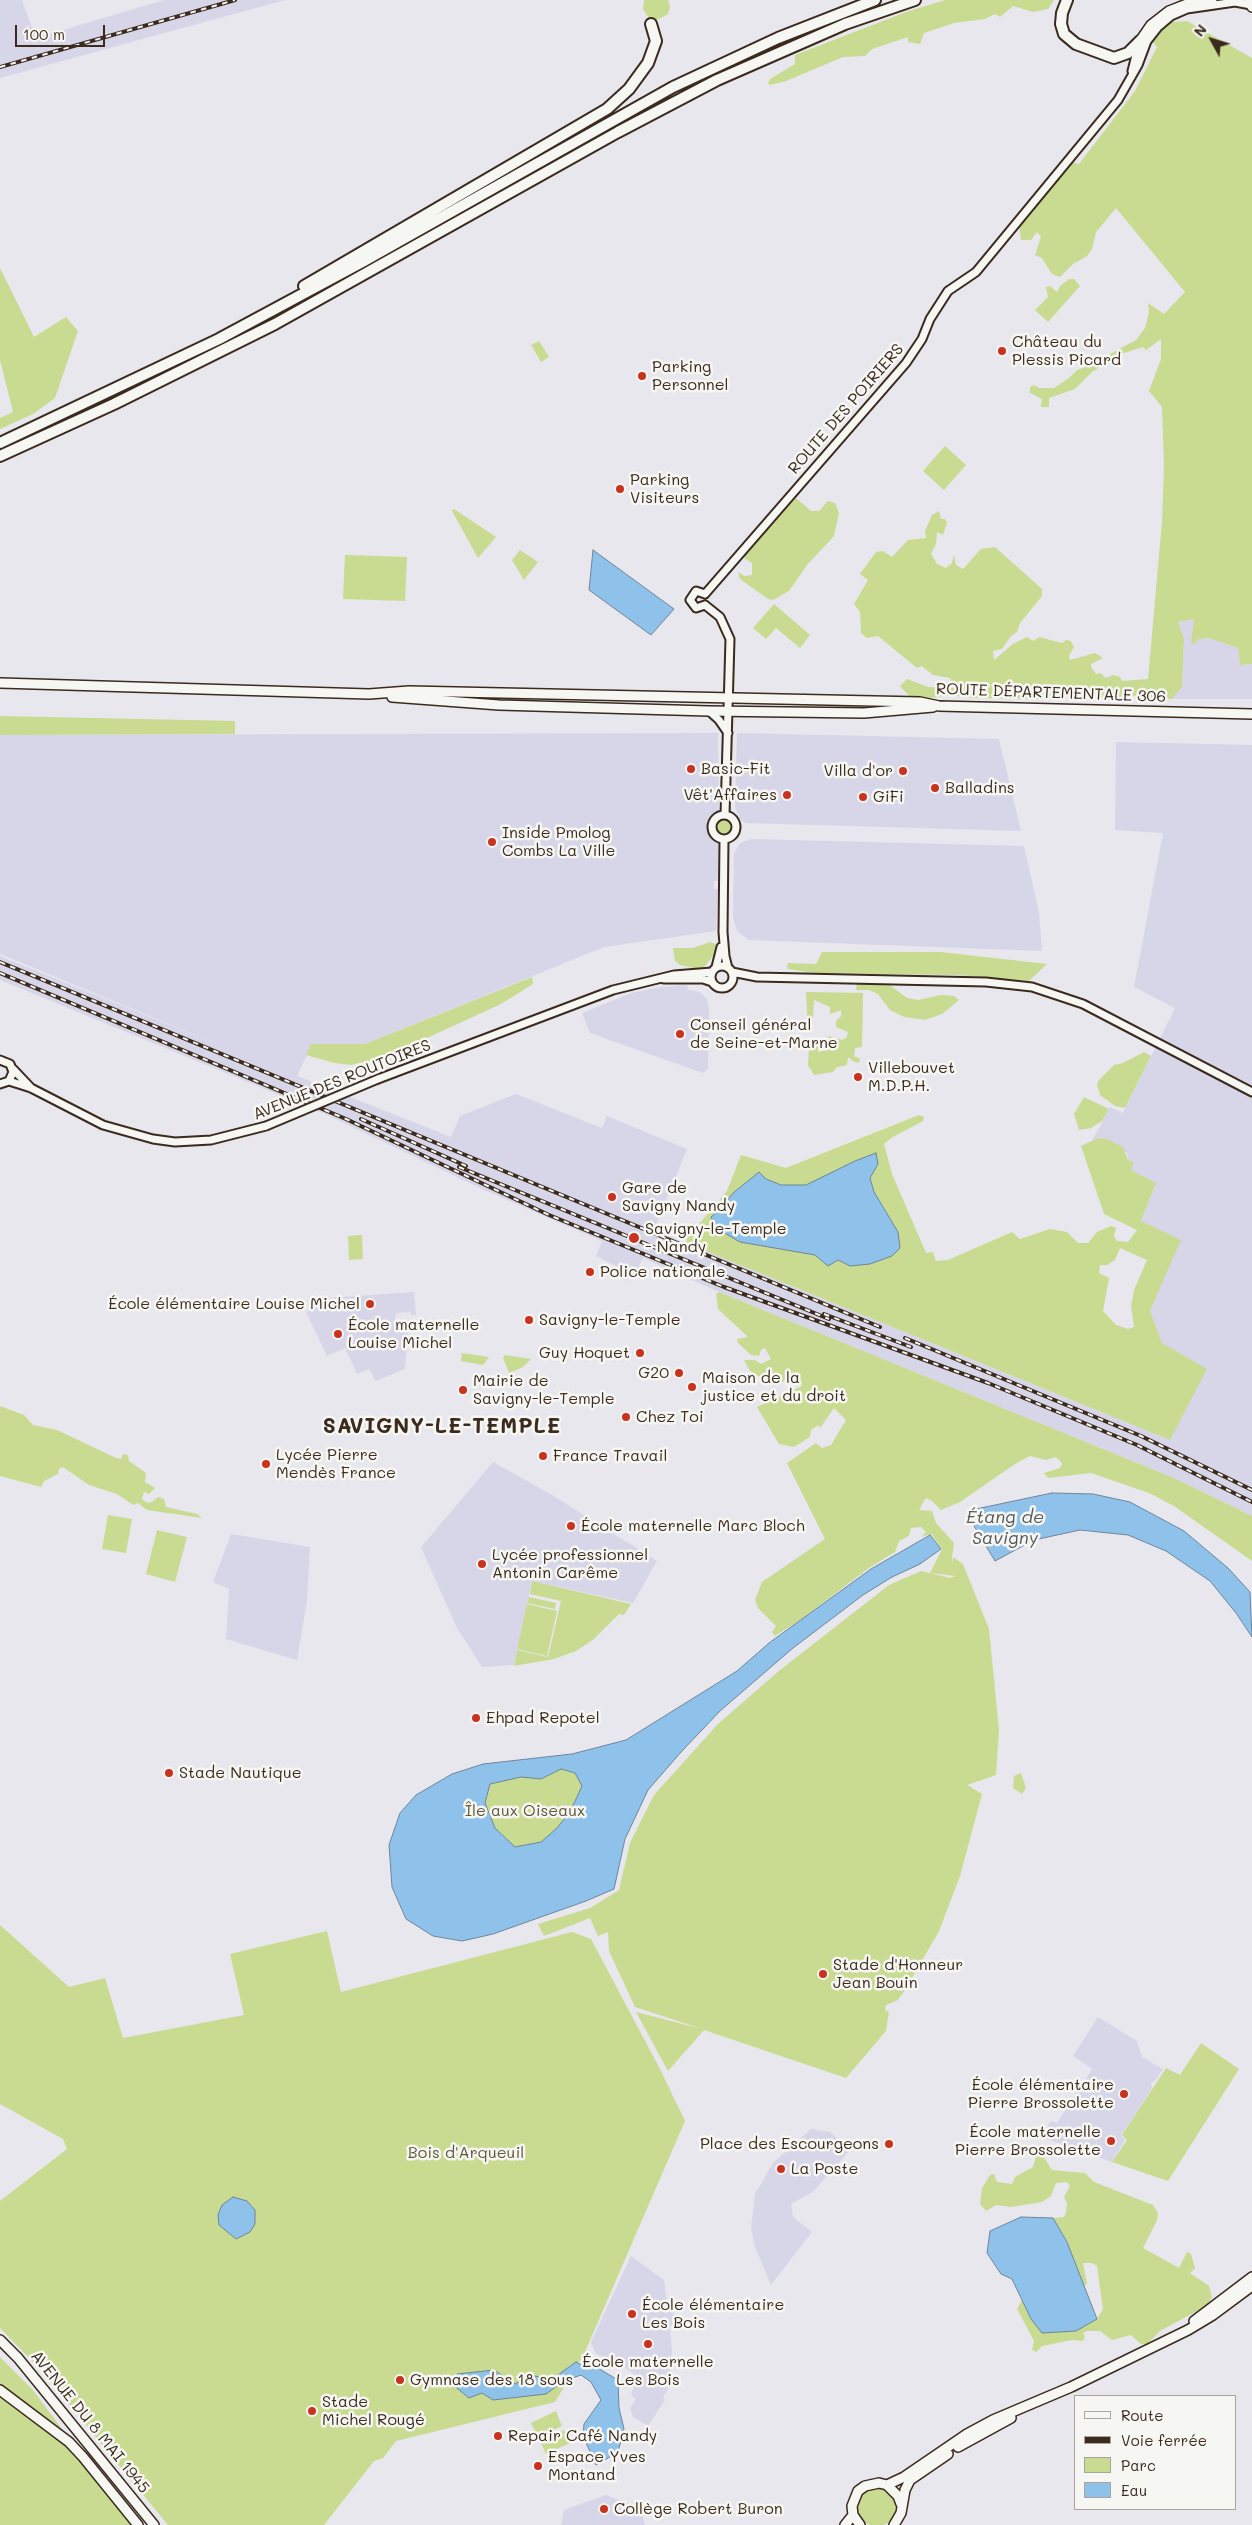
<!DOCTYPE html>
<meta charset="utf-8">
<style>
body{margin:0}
#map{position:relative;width:1252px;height:2525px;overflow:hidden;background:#e8e7ed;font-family:Mali,sans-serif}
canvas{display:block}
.legend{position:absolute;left:1074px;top:2395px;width:162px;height:115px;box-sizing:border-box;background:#f6f6f2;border:1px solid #aba49d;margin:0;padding:6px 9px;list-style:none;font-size:15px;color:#3b2a1e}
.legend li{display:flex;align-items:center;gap:10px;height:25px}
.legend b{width:25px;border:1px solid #aba49d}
.north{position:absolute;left:1187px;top:15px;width:50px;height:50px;-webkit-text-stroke:4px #f6f6f2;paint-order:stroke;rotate:309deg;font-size:14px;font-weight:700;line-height:20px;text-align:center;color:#3b2a1e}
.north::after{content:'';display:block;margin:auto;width:18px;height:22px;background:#3b2a1e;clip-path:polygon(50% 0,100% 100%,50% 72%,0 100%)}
.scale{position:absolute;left:15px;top:25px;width:90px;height:22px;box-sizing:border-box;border:2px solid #3b2a1e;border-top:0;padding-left:6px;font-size:15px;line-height:18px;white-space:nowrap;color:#3b2a1e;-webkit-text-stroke:4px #f6f6f2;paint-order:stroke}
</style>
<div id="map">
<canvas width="1252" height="2525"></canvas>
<ul class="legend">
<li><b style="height:6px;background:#f6f6f2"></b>Route</li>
<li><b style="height:6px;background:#3b2a1e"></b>Voie ferrée</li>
<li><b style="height:14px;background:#c8db90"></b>Parc</li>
<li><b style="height:14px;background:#8fc2eb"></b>Eau</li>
</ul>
<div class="north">N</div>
<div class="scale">100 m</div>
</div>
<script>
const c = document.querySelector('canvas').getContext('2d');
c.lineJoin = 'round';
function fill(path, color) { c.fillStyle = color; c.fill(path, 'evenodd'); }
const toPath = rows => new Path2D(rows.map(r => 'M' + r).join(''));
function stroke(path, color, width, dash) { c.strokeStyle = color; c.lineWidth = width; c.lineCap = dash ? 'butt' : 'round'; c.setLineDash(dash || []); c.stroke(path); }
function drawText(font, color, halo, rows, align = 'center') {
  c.font = font + ' Mali,sans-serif'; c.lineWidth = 5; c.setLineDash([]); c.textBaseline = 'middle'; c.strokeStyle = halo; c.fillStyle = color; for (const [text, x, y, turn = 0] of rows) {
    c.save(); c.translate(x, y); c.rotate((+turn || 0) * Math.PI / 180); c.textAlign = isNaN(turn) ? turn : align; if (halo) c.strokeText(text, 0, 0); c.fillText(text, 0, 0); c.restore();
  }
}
fill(toPath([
 [0,0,22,0,36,38,164,0,285,0,0,78],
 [1195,619,1197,639,1209,638,1238,648,1240,665,1252,664,1252,699,1172,699,1182,687,1184,639,1178,622],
 [718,733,719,881,714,881,714,889,718,889,716,931,604,947,365,1044,312,1044,297,1076,451,1137,460,1116,516,1094,602,1128,607,1116,687,1149,654,1230,1170,1440,1162,1343,1150,1311,1159,1289,1141,1221,1156,1183,1130,1170,1127,1153,1098,1138,1092,1141,1110,1107,1123,1113,1175,1008,1134,987,1163,833,1115,830,1116,742,1252,745,1252,1516,1174,1478,719,1292,643,1258,635,1275,630,1273,627,1281,619,1277,622,1269,596,1256,602,1241,482,1189,323,1113,0,980,0,956,234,1051,0,954,0,735],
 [737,733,999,739,1021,831,745,823,740,819,735,808],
 [751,839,1024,846,1039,913,1042,951,749,940,737,931,733,917,734,854,740,843],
 [687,985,688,990,700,992,707,999,709,1009,708,1069,703,1073,590,1033,582,1013,631,993,661,987],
 [414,1292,416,1315,411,1315,411,1312,396,1313,394,1327,408,1330,405,1369,376,1381,369,1369,357,1374,345,1348,327,1356,306,1312,327,1302,327,1298],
 [493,1462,552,1495,657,1561,633,1603,532,1581,514,1665,482,1667,457,1628,421,1547],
 [231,1534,310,1547,307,1600,297,1660,226,1639,229,1589,213,1582],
 [1098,2017,1137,2041,1142,2057,1163,2069,1155,2081,1151,2083,1152,2088,1121,2136,1125,2140,1112,2162,1041,2137,1051,2121,1057,2123,1092,2069,1073,2056],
 [811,2129,830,2132,850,2150,814,2191,791,2204,793,2217,812,2232,771,2285,755,2247,751,2228,755,2194,773,2163],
 [631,2256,664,2280,667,2303,673,2310,675,2322,670,2328,672,2351,668,2389,663,2397,665,2400,648,2426,633,2417,630,2408,636,2399,631,2395,636,2382,634,2379,636,2376,618,2362,596,2354,591,2342],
 [606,2495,640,2508,645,2525,561,2525,564,2510]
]), '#d7d5e8');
fill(toPath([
 [644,0,668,0,670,6,668,14,657,20,648,17,643,9],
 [945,0,1054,0,1048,9,1033,12,1013,6,1000,17,995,14,985,19,954,23,924,33,920,44,908,42,908,37,872,49,865,56,843,57,786,81,770,85,768,83,770,79,795,64,795,55,906,12],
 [1187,21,1252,58,1252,664,1240,665,1238,648,1209,638,1198,639,1195,644,1191,643,1194,619,1178,622,1184,639,1182,687,1172,699,1133,696,1107,699,1082,694,1059,699,971,698,952,695,930,698,910,697,900,686,907,679,928,687,954,688,950,678,933,675,922,666,917,668,878,636,867,638,861,633,860,612,854,604,868,580,860,574,876,552,883,551,892,557,908,540,926,538,925,531,932,515,939,511,941,519,945,519,947,522,943,535,937,532,936,544,931,554,937,564,946,568,952,563,954,555,956,565,963,569,981,549,995,547,1042,589,1042,596,1020,623,1017,632,1011,636,1002,649,993,651,994,660,1013,644,1027,637,1033,641,1039,637,1062,643,1066,640,1071,641,1074,647,1069,656,1070,660,1095,653,1103,658,1091,664,1091,667,1096,674,1100,673,1106,678,1113,675,1120,677,1122,681,1148,679,1162,522,1164,464,1162,407,1149,391,1161,359,1161,339,1146,350,1143,347,1118,355,1092,372,1075,389,1049,398,1049,407,1041,407,1042,399,1030,393,1030,387,1034,385,1039,388,1054,388,1069,378,1077,370,1086,367,1136,340,1145,328,1149,312,1148,303,1164,314,1185,292,1116,208,1096,232,1092,249,1087,256,1073,264,1060,277,1052,274,1042,258,1035,255,1041,237,1037,232,1031,240,1021,240,1019,225,1033,212,1037,203,1073,162,1079,164,1135,91,1157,47,1151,40,1160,27,1173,22],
 [0,268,34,337,66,317,78,331,55,398,33,414,0,429,0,418,13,412,0,360],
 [1069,279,1074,279,1080,286,1048,322,1035,310,1048,297,1046,287,1050,286,1057,292,1060,286],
 [539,341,549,357,541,362,531,345],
 [945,446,966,465,944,490,923,471],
 [796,498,811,511,819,511,828,501,835,503,839,513,834,536,807,565,789,591,773,600,768,599,740,579,738,572,744,576,752,575,752,563,744,558,747,552],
 [454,509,496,537,478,558,452,511],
 [520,550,538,562,524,580,512,560],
 [345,555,407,557,405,601,343,599],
 [774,604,810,635,800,648,776,628,766,639,753,628],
 [0,716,235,721,235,734,0,735],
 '714 827a9 9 0 1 1 18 0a9 9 0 1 1-18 0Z',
 [710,942,718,945,717,951,705,966,699,969,680,965,675,961,673,948,693,948],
 [822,952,941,952,1047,964,1029,981,957,975,814,973,788,969,787,967,788,963,816,964],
 [532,977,533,984,501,1004,416,1043,385,1060,376,1059,351,1065,335,1063,306,1055,311,1044,365,1044],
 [857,982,887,983,907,998,918,1000,941,995,954,996,959,1000,942,1014,925,1020,904,1017,890,1010,878,994,869,990,856,990],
 [806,992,863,993,862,1047,855,1048,854,1056,860,1059,859,1063,853,1061,848,1057,847,1064,844,1066,837,1067,833,1072,814,1075,808,1065,809,1045,812,1041,818,1042,818,1052,826,1050,829,1036,842,1040,847,1037,848,1032,836,1027,836,1021,841,1016,841,1010,830,1014,830,1007,814,1000,812,1030,808,1030],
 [1144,1052,1151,1056,1125,1108,1115,1106,1100,1095,1097,1085,1099,1080,1114,1065,1123,1063],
 [1084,1097,1109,1109,1102,1121,1091,1128,1079,1130,1074,1114],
 [919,1115,924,1117,923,1121,891,1138,884,1144,892,1174,926,1253,933,1252,936,1261,948,1260,1012,1232,1020,1239,1050,1229,1067,1232,1078,1243,1088,1243,1097,1232,1111,1226,1116,1228,1114,1236,1117,1241,1128,1242,1137,1230,1104,1214,1081,1146,1098,1138,1107,1139,1123,1147,1128,1160,1134,1162,1131,1170,1156,1183,1141,1221,1181,1240,1150,1311,1162,1343,1207,1369,1170,1440,686,1243,687,1238,727,1191,741,1155,786,1168],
 [878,1164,870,1178,874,1192,898,1232,850,1266,838,1260,796,1251,721,1209,733,1193,759,1172,766,1179,781,1185,806,1185,823,1178],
 [1120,1248,1147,1260,1134,1290,1131,1307,1134,1327,1128,1329,1116,1325,1103,1311,1109,1278,1099,1273,1100,1265,1107,1265,1115,1260],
 [362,1235,363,1259,349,1260,348,1236],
 [719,1292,1174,1478,1252,1516,1252,1561,1174,1506,1149,1493,1091,1473,1048,1478,1044,1473,1060,1468,1062,1463,1056,1457,1046,1460,1030,1456,1015,1464,960,1502,941,1510,932,1501,926,1498,924,1501,919,1510,932,1511,936,1523,954,1543,952,1557,953,1564,953,1557,963,1564,989,1629,999,1730,996,1775,967,1785,982,1794,960,1876,939,1931,905,1990,898,2000,886,2005,885,2010,889,2012,886,2031,846,2078,704,2030,668,2071,636,2012,702,2029,635,2007,609,1951,608,1932,598,1936,590,1918,544,1936,538,1924,590,1908,619,1890,630,1843,654,1795,718,1724,780,1670,889,1585,921,1571,950,1578,955,1576,930,1573,942,1549,931,1534,921,1537,926,1532,921,1527,911,1528,909,1536,899,1541,895,1552,869,1568,800,1620,775,1636,772,1632,776,1626,758,1608,755,1600,762,1582,825,1539,787,1463,816,1443,822,1448,831,1445,846,1420,834,1408,820,1428,818,1425,811,1430,810,1437,794,1447,779,1444,757,1407,802,1386,794,1375,775,1386,750,1371,744,1360,755,1360,761,1364,771,1359,765,1348,761,1350,759,1356,751,1355,738,1343,737,1339,748,1337,718,1309,716,1294],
 [462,1353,489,1357,483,1365,461,1361],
 [505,1355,531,1359,523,1367,509,1373,503,1358],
 [0,1406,24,1415,33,1425,57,1430,116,1458,121,1459,123,1454,128,1455,129,1461,146,1473,145,1482,155,1488,149,1494,144,1492,142,1499,147,1503,152,1502,158,1497,164,1499,166,1507,197,1514,202,1518,147,1510,138,1503,133,1505,117,1494,89,1485,63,1467,59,1469,58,1474,44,1481,41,1487,0,1476],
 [108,1515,132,1519,126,1553,102,1549],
 [157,1530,187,1537,175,1582,146,1574],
 [532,1581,631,1604,624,1615,619,1614,594,1639,576,1651,554,1659,514,1666,517,1650,548,1657,561,1601,530,1594],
 [529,1597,556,1603,555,1609,527,1603],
 [527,1604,557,1611,547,1656,517,1649],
 [560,1769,575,1773,582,1786,570,1812,556,1829,541,1842,515,1847,495,1828,485,1803,490,1784,522,1777,541,1779],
 [1021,1773,1026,1788,1022,1794,1013,1788,1014,1776],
 [0,1925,69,1987,105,1978,123,2038,244,2015,230,1954,327,1931,341,1992,572,1932,591,1939,660,2069,685,2121,584,2354,555,2402,396,2441,383,2458,374,2461,324,2525,168,2525,39,2368,0,2328,0,2201,67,2149,63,2139,0,2104],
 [1201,2043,1239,2069,1168,2181,1112,2162,1127,2140,1122,2135,1166,2068,1180,2075],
 [1036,2156,1043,2156,1052,2170,1085,2173,1094,2182,1153,2205,1158,2213,1157,2220,1143,2248,1179,2268,1187,2252,1191,2254,1195,2268,1190,2273,1209,2286,1212,2297,1208,2305,1160,2331,1147,2344,1141,2344,1131,2335,1112,2340,1100,2331,1087,2331,1083,2333,1085,2337,1083,2341,1072,2340,1042,2346,1036,2352,1032,2350,1034,2341,1017,2309,1022,2300,1031,2319,1097,2319,1103,2309,1097,2266,1092,2263,1083,2263,1087,2284,1083,2286,1067,2241,1053,2218,1064,2217,1066,2213,1067,2203,1064,2197,1070,2186,1067,2182,1056,2183,1051,2196,1042,2202,1011,2207,996,2205,986,2211,980,2204,982,2188,990,2175,994,2174,997,2182,1012,2184,1015,2177,1033,2167],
 [0,2357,32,2389,134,2525,0,2525],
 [556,2411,562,2426,538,2437,531,2423],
 [564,2430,570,2443,546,2454,540,2441],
 '857 2506a20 20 0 1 1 40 0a20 20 0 1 1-40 0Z'
]), '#c8db90');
const water = toPath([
 [593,550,674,609,651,635,589,590,593,550],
 [876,1153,878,1164,870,1178,874,1192,898,1232,900,1248,892,1256,870,1264,850,1266,838,1260,828,1266,815,1255,740,1242,716,1228,711,1217,721,1209,733,1193,759,1172,766,1179,781,1185,806,1185,855,1161,876,1153],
 [1052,1493,1093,1494,1130,1502,1184,1531,1228,1568,1250,1592,1252,1637,1236,1613,1210,1581,1166,1551,1128,1535,1080,1530,1034,1540,995,1561,967,1514,976,1509,1052,1493],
 [930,1535,941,1549,920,1564,892,1577,863,1595,793,1648,720,1711,682,1751,648,1790,625,1839,614,1889,586,1901,493,1934,462,1941,433,1936,406,1919,392,1887,389,1845,400,1813,416,1795,452,1774,483,1764,572,1754,626,1740,737,1671,769,1643,871,1569,930,1535],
 [561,1769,575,1773,582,1786,570,1812,556,1829,541,1842,515,1847,495,1828,485,1803,490,1784,521,1777,541,1779,561,1769],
 [233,2197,247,2201,255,2210,255,2224,250,2232,236,2239,219,2225,218,2215,222,2205,233,2197],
 [1021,2217,1053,2218,1067,2242,1097,2319,1076,2331,1042,2333,1031,2319,1012,2279,1001,2274,987,2253,990,2231,1021,2217],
 [576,2362,583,2366,591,2364,618,2380,619,2408,624,2429,618,2452,596,2465,583,2436,584,2424,601,2400,591,2382,581,2375,564,2381,546,2394,493,2400,482,2393,469,2398,452,2384,457,2374,494,2370,515,2384,531,2375,551,2380,576,2362]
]);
fill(water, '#8fc2eb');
stroke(water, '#6d8599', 1);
const minor = toPath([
 [1132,71,1139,43],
 [705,594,906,363,922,339,930,319,948,291,976,272,1118,100,1138,65,1147,41,1158,27,1171,16,1187,9,1235,2,1251,5],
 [705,594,696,591,690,600,696,608,705,605],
 [705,605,720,617,730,639,725,815],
 [709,711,719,720,728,733],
 '712 827a12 12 0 1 1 24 0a12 12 0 1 1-24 0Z',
 [724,839,723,932,725,956,728,968],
 '711 977a11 11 0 1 1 22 0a11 11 0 1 1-22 0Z',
 [716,967,721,947],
 [732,972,757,977,986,982,1032,987,1083,1004,1252,1092],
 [664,979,703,979,712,982],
 [0,1060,10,1064,13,1072,9,1081,0,1084],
 [13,1069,31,1088],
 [378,1079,613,990,674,975,712,972],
 [9,1081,31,1088,103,1125,153,1139,175,1142,211,1140,266,1126]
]);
const major = toPath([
 [1249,0,1252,7],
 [1140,41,1151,25,1169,11,1187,4,1212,0],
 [0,683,369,694,409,691,920,702,939,706,1252,714],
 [392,697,499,705,709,711,864,713,933,707],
 [1194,2321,1252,2277],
 [0,2340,18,2358,154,2525],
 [0,2390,69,2442,83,2457,138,2525],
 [958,2447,1011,2418],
 [887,2485,904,2477,967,2434,993,2420,1071,2387,1188,2330,1213,2315,1252,2286],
 [845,2525,853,2515],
 [860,2525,853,2515,852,2506,858,2491,865,2486,879,2483,887,2485,898,2496,901,2504],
 [894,2525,901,2513,905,2490,910,2480,948,2454]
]);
const highway = toPath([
 [1067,0,1062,13,1061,24,1064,34,1076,44,1114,58,1128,53,1140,41],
 [304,286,607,109,629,89,648,63,656,41,651,24],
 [0,443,219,339,364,261,673,87,778,38,875,0],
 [0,456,114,404,275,324,618,132,717,80,845,24,915,0]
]);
stroke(minor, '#3b2a1e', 11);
stroke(major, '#3b2a1e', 12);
stroke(highway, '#3b2a1e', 14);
stroke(minor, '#f6f6f2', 7);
stroke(major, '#f6f6f2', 9);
stroke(highway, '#f6f6f2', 10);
const rail = toPath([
 [0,67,235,0],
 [0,962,880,1327],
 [0,973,346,1119,549,1215,724,1287,988,1383,1137,1445,1252,1502],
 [361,1119,466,1166],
 [459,1167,829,1319],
 [824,1314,911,1347],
 [905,1338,1141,1436,1252,1490]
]);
stroke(rail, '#3b2a1e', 4);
stroke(rail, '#f6f6f2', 2, [5.5]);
const minorBridge = toPath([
 [266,1126,378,1079]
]);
stroke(minorBridge, '#3b2a1e', 11, []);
stroke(minorBridge, '#f6f6f2', 7);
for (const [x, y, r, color] of [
 [1002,351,5,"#c8321e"],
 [642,376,5,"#c8321e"],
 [620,489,5,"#c8321e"],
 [691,769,5,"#c8321e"],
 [903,771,5,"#c8321e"],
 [935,788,5,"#c8321e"],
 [787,795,5,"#c8321e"],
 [863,797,5,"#c8321e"],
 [492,842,5,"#c8321e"],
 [680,1034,5,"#c8321e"],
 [858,1077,5,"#c8321e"],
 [612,1197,5,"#c8321e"],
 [634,1238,6,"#c8321e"],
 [590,1272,5,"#c8321e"],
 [370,1304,5,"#c8321e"],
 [529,1320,5,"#c8321e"],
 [338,1334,5,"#c8321e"],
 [640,1353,5,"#c8321e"],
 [679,1373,5,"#c8321e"],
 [692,1387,5,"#c8321e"],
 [463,1390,5,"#c8321e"],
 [626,1417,5,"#c8321e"],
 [543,1456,5,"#c8321e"],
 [266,1464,5,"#c8321e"],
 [571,1526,5,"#c8321e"],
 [482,1564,5,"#c8321e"],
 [476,1718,5,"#c8321e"],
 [169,1773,5,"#c8321e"],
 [823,1974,5,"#c8321e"],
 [1124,2094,5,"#c8321e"],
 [1111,2141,5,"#c8321e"],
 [889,2144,5,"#c8321e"],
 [781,2169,5,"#c8321e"],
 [632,2314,5,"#c8321e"],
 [648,2344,5,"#c8321e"],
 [400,2380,5,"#c8321e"],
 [312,2411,5,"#c8321e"],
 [498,2436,5,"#c8321e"],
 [538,2466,5,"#c8321e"],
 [604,2509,5,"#c8321e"]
]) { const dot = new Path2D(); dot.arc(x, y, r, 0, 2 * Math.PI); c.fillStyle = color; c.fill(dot); stroke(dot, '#f6f6f2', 2); }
drawText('16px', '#3b2a1e', '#f6f6f2', [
 ["Château du",1012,342],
 ["Plessis Picard",1012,360],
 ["Parking",652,367],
 ["Personnel",652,385],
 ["Parking",630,480],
 ["Visiteurs",630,498],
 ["Basic-Fit",701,769],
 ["Villa d'or",893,771,"right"],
 ["Balladins",945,788],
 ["Vêt'Affaires",777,795,"right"],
 ["GiFi",873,797],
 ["Inside Pmolog",502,833],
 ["Combs La Ville",502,851],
 ["Conseil général",690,1025],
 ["de Seine-et-Marne",690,1043],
 ["Villebouvet",868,1068],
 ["M.D.P.H.",868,1086],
 ["Gare de",622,1188],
 ["Savigny Nandy",622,1206],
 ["Savigny-le-Temple",645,1229],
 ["- Nandy",645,1247],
 ["Police nationale",600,1272],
 ["École élémentaire Louise Michel",360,1304,"right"],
 ["Savigny-le-Temple",539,1320],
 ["École maternelle",348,1325],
 ["Louise Michel",348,1343],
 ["Guy Hoquet",630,1353,"right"],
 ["G20",669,1373,"right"],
 ["Maison de la",702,1378],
 ["justice et du droit",702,1396],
 ["Mairie de",473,1381],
 ["Savigny-le-Temple",473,1399],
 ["Chez Toi",636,1417],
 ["Lycée Pierre",276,1455],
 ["Mendès France",276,1473],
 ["France Travail",553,1456],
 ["École maternelle Marc Bloch",581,1526],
 ["Lycée professionnel",492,1555],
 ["Antonin Carême",492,1573],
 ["Ehpad Repotel",486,1718],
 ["Stade Nautique",179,1773],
 ["Stade d'Honneur",833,1965],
 ["Jean Bouin",833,1983],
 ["École élémentaire",1114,2085,"right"],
 ["Pierre Brossolette",1114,2103,"right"],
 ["École maternelle",1101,2132,"right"],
 ["Pierre Brossolette",1101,2150,"right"],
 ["Place des Escourgeons",879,2144,"right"],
 ["La Poste",791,2169],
 ["École élémentaire",642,2305],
 ["Les Bois",642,2323],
 ["École maternelle",648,2362,"center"],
 ["Les Bois",648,2380,"center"],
 ["Gymnase des 18 sous",410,2380],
 ["Stade",322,2402],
 ["Michel Rougé",322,2420],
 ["Repair Café Nandy",508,2436],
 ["Espace Yves",548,2457],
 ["Montand",548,2475],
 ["Collège Robert Buron",614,2509]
], 'left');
drawText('16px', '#3b2a1e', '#f6f6f2', [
 ["ROUTE DES POIRIERS",846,409,-49],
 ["ROUTE DÉPARTEMENTALE 306",1051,693,2],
 ["AVENUE DES ROUTOIRES",342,1080,-22],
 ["AVENUE DU 8 MAI 1945",90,2422,51]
]);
drawText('16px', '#5e563a', '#f6f6f2', [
 ["Île aux Oiseaux",525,1811],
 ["Bois d'Arqueuil",466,2153]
]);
drawText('italic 18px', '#54585c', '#f6f6f2', [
 ["Étang de",1005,1517],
 ["Savigny",1005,1538]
]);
c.letterSpacing = '1px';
drawText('bold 21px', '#3b2a1e', '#f6f6f2', [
 ["SAVIGNY-LE-TEMPLE",442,1427]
]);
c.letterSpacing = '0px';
</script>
